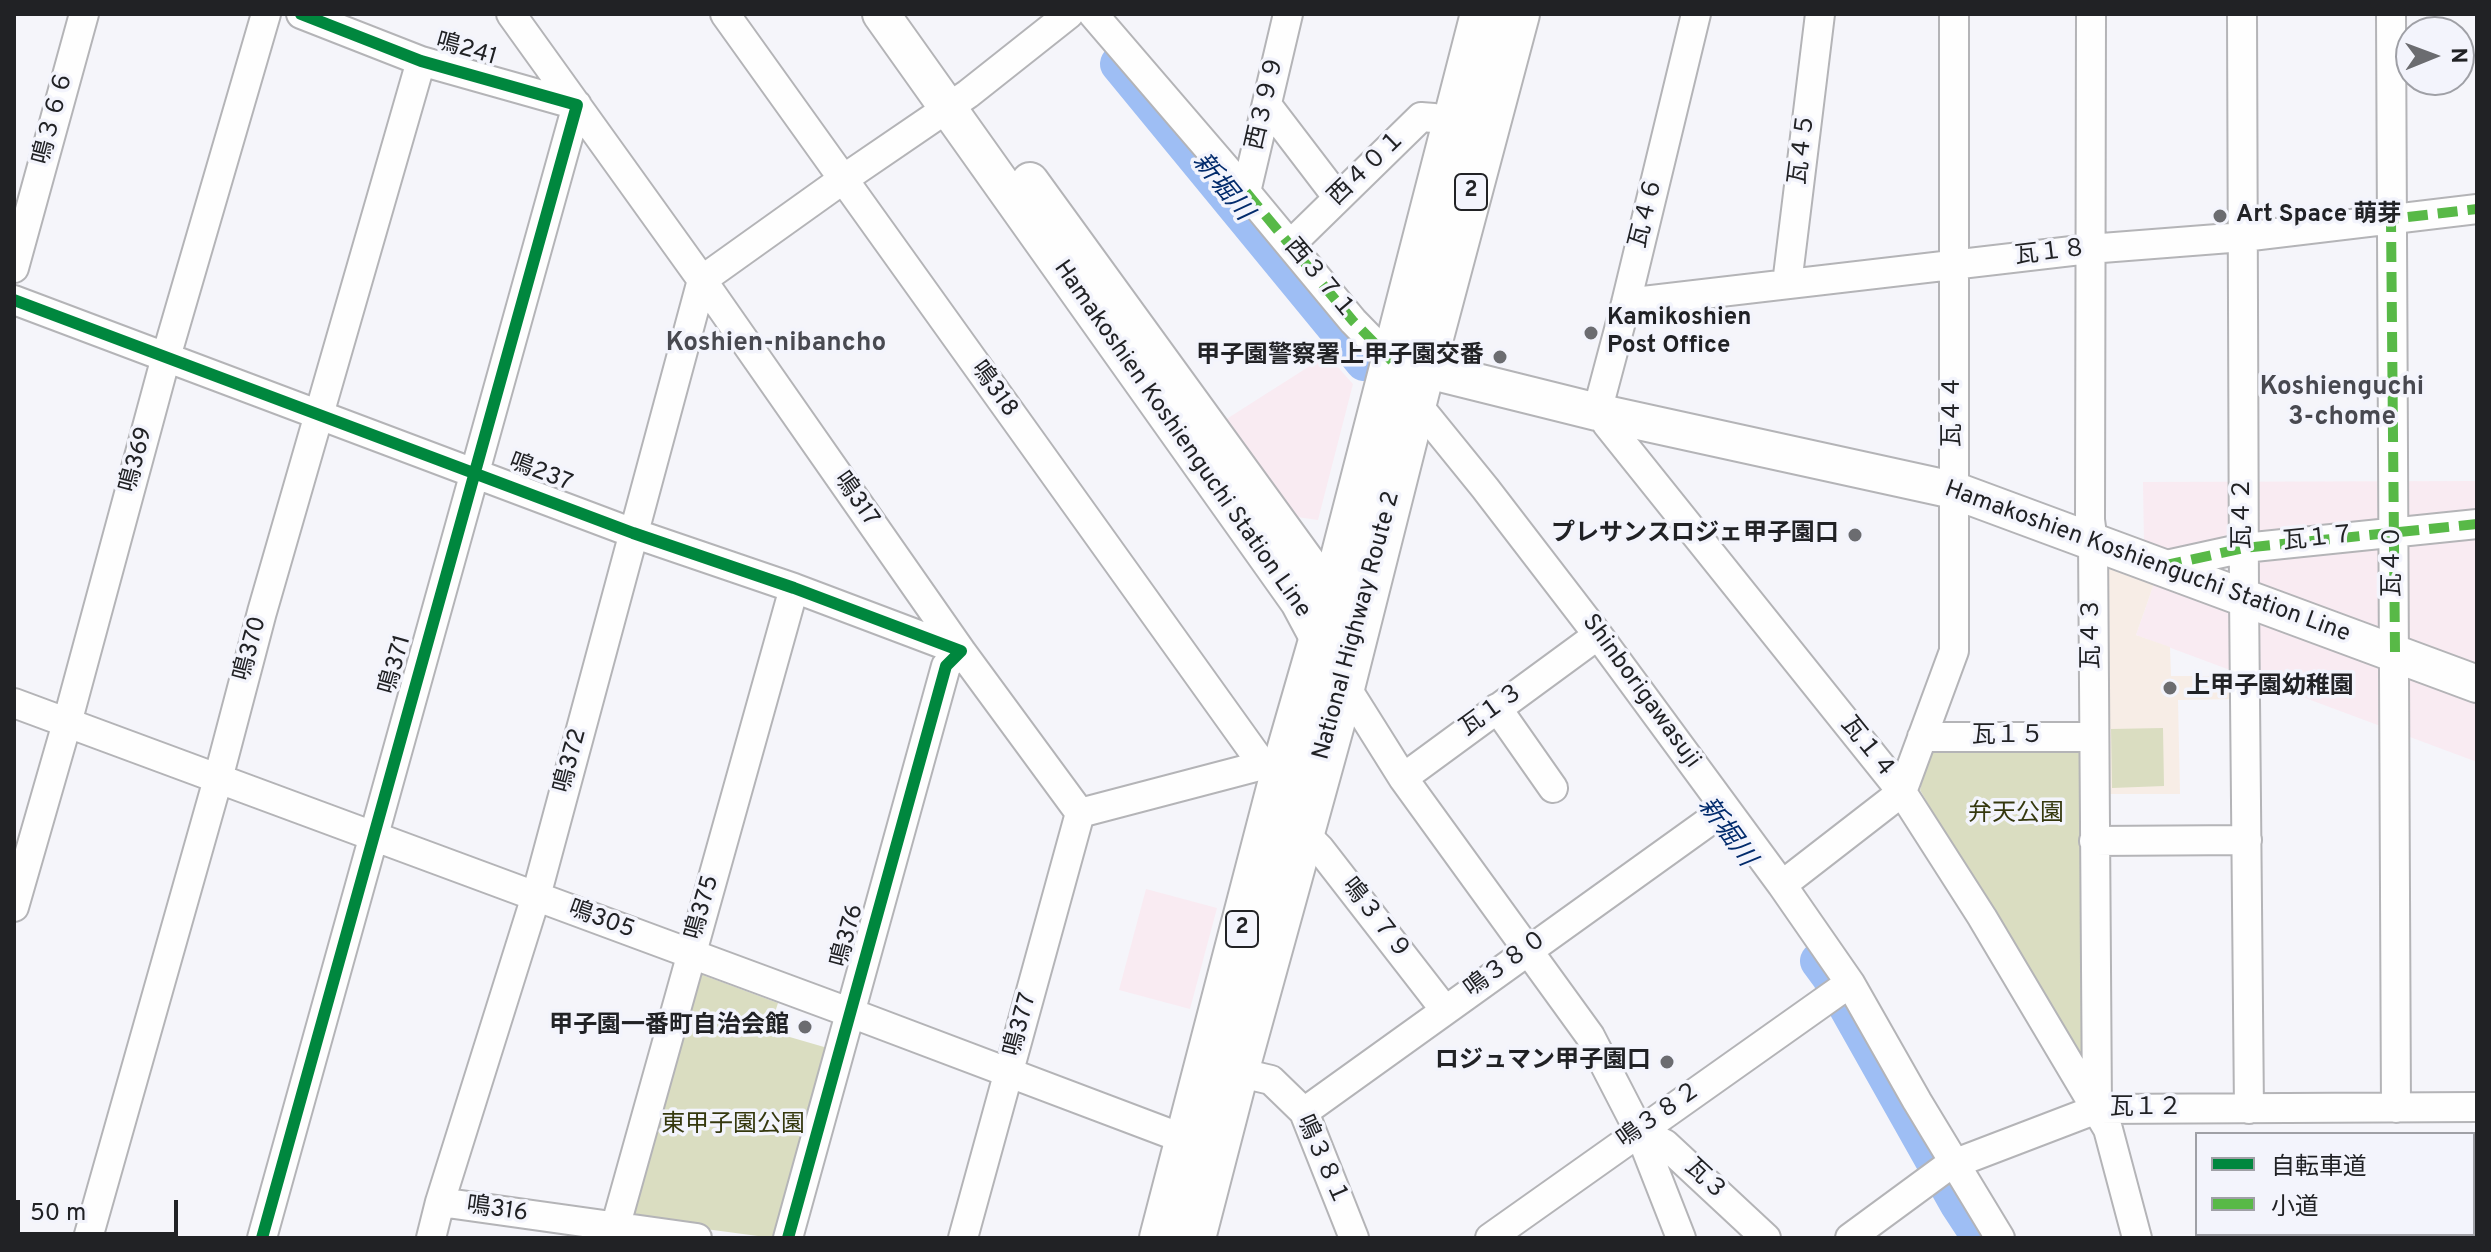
<!DOCTYPE html>
<meta charset="utf-8">
<style>
body{margin:0}
#map{position:relative;width:2491px;height:1252px;overflow:hidden;background:#f5f5fa;font-family:Overpass,"Noto Sans JP",sans-serif}
canvas{display:block}
.frame{position:absolute;inset:0;border:16px solid #212225;pointer-events:none}
.legend{position:absolute;left:2195px;top:1132px;width:280px;height:104px;box-sizing:border-box;background:#f3f4fc;border:2px solid #9fa0a6;margin:0;padding:10px 14px;list-style:none;font-size:24px;color:#212225}
.legend li{display:flex;align-items:center;gap:16px;height:40px}
.legend b{width:40px;border:2px solid #9fa0a6}
.north{position:absolute;left:2395px;top:16px;width:80px;height:80px;box-sizing:border-box;background:#f3f4fc;border:2px solid #9fa0a6;border-radius:50%;rotate:89deg;font-size:22px;font-weight:700;line-height:32px;text-align:center;color:#212225}
.north::after{content:'';display:block;margin:auto;width:28px;height:36px;background:#6b6c70;clip-path:polygon(50% 0,100% 100%,50% 72%,0 100%)}
.scale{position:absolute;left:16px;top:1200px;width:162px;height:36px;box-sizing:border-box;border:4px solid #212225;border-top:0;padding-left:10px;font-size:24px;line-height:28px;white-space:nowrap;color:#212225;-webkit-text-stroke:6px #f3f4fc;paint-order:stroke}
</style>
<div id="map">
<canvas width="2491" height="1252"></canvas>
<div class="frame"></div>
<ul class="legend">
<li><b style="height:10px;background:#00873e"></b>自転車道</li>
<li><b style="height:10px;background:#58b947"></b>小道</li>
</ul>
<div class="north">N</div>
<div class="scale">50 m</div>
</div>
<script>
const c = document.querySelector('canvas').getContext('2d');
c.lineJoin = 'round';
function fill(path, color) { c.fillStyle = color; c.fill(path, 'evenodd'); }
const toPath = rows => new Path2D(rows.map(r => 'M' + r).join(''));
function stroke(path, color, width, dash) { c.strokeStyle = color; c.lineWidth = width; c.lineCap = dash ? 'butt' : 'round'; c.setLineDash(dash || []); c.stroke(path); }
function drawText(font, color, halo, rows, align = 'center') {
  c.font = font + ' Overpass,"Noto Sans JP",sans-serif'; c.lineWidth = 7; c.setLineDash([]); c.textBaseline = 'middle'; c.strokeStyle = halo; c.fillStyle = color; for (const [text, x, y, turn = 0] of rows) {
    c.save(); c.translate(x, y); c.rotate((+turn || 0) * Math.PI / 180); c.textAlign = isNaN(turn) ? turn : align; if (halo) c.strokeText(text, 0, 0); c.fillText(text, 0, 0); c.restore();
  }
}
fill(toPath([
 [1327,355,1353,384,1318,520,1297,517,1225,420],
 [2477,481,2477,668,2256,586,2254,534,2166,555,2144,544,2143,482],
 [2156,578,2477,698,2477,762,2136,635],
 [1146,889,1217,908,1190,1009,1119,990]
]), '#f9ebf2');
fill(toPath([
 [2110,560,2156,578,2136,635,2170,647,2171,676,2237,676,2236,699,2178,700,2180,794,2106,794,2103,570]
]), '#f7ede6');
fill(toPath([
 [2163,728,2164,786,2112,788,2111,729],
 [2087,743,2086,1058,2077,1061,1920,790,1930,745],
 [700,974,778,1003,769,1031,831,1049,777,1234,773,1238,638,1220,632,1211]
]), '#daddc1');
stroke(toPath([
 [1119,64,1364,362],
 [1819,961,1830,976,1958,1203,1981,1238]
]), '#9ebef4', 38);
const minor = toPath([
 [511,14,702,280,961,651,1080,813],
 [725,14,1263,765],
 [1093,14,1246,192,1353,321,1392,361],
 [2091,14,2090,520,2093,542,2097,1109],
 [2242,14,2244,597,2249,1109],
 [2391,14,2396,1108],
 [1267,105,1338,198],
 [1246,192,1288,14],
 [1290,245,1421,117,1434,118,1453,127],
 [14,268,84,14],
 [1787,284,1820,14],
 [14,300,633,533,794,588,961,651,946,666,788,1238],
 [1626,303,2089,249,2243,237,2477,209],
 [1416,403,1485,488,1598,635,1782,885,1850,983,1917,1101,2000,1238],
 [1597,412,1626,303,1696,14],
 [1603,413,1607,424,1902,792,1982,917,2108,1129,2137,1238],
 [2162,566,2244,548,2477,524],
 [1344,684,1403,778,1590,1036,1639,1131,1681,1238],
 [14,703,851,1013,1187,1140],
 [1497,708,1553,788],
 [1922,737,2093,737],
 [1403,778,1598,635],
 [1080,813,1263,765,1279,768],
 [1303,832,1320,849,1445,1010],
 [2094,841,2247,840],
 [1782,885,1902,792,1954,651,1954,14],
 [14,907,67,723,166,357,266,14],
 [1237,1072,1271,1080,1304,1112,1354,1238],
 [1304,1112,1726,809],
 [1639,1131,1665,1144,1766,1238],
 [440,1202,697,1238],
 [615,1228,794,588],
 [2335,1234,2335,1238],
 [88,1238,218,779,262,612,421,61],
 [262,1238,577,105,421,61,301,14],
 [431,1238,440,1202,536,896,702,280,842,180,968,94,1069,14],
 [963,1238,1080,813],
 [1490,1238,1850,983],
 [1850,1238,1948,1166,2097,1109,2477,1107]
]);
const major = toPath([
 [881,14,1299,602,1329,658],
 [1030,181,1308,564,1326,621],
 [1396,362,1597,412,1953,490,2477,684]
]);
const highway = toPath([
 [1161,1238,1283,769,1326,620,1482,14],
 [1194,1238,1237,1072,1344,684,1423,371,1518,14]
]);
stroke(minor, '#b4b4b7', 32);
stroke(major, '#b4b4b7', 40);
stroke(highway, '#b4b4b7', 46);
stroke(minor, '#fefefe', 28);
stroke(major, '#fefefe', 36);
stroke(highway, '#fefefe', 42);
stroke(toPath([
 [1246,192,1353,321,1392,361],
 [2162,566,2244,548,2477,524],
 [2395,652,2391,219,2477,209]
]), '#58b947', 10, [20, 10]);
stroke(toPath([
 [14,300,633,533,794,588,961,651,946,666,788,1238],
 [262,1238,577,105,421,61,301,14]
]), '#00873e', 12);
for (const [x, y, r, color] of [
 [2220,216,8,"#6b6c70"],
 [1591,333,8,"#6b6c70"],
 [1500,357,8,"#6b6c70"],
 [1855,535,8,"#6b6c70"],
 [2170,688,8,"#6b6c70"],
 [805,1027,8,"#6b6c70"],
 [1667,1062,8,"#6b6c70"]
]) { const dot = new Path2D(); dot.arc(x, y, r, 0, 2 * Math.PI); c.fillStyle = color; c.fill(dot); stroke(dot, '#f3f4fc', 3); }
for (const [x, y, w] of [
 [1471,192,32],
 [1242,929,32]
]) { const box = new Path2D(); box.roundRect(x - w / 2, y - 18, w, 36, 6); c.fillStyle = '#f3f4fc'; c.fill(box); stroke(box, '#212225', 2); }
drawText('bold 22px', '#212225', null, [
 ["2",1471,192],
 ["2",1242,929]
]);
drawText('24px', '#212225', '#f3f4fc', [
 ["鳴241",466,51,16],
 ["西３９９",1267,103,-77],
 ["鳴３６６",55,118,-75],
 ["瓦４５",1804,149,-83],
 ["西４０１",1368,169,-44],
 ["瓦４６",1648,213,-76],
 ["瓦１８",2051,254,-7],
 ["西３７１",1319,280,50],
 ["鳴318",993,390,54],
 ["瓦４４",1954,411,-90],
 ["Hamakoshien Koshienguchi Station Line",1181,440,55],
 ["鳴369",138,460,-75],
 ["鳴237",540,474,21],
 ["鳴317",855,500,55],
 ["瓦４２",2244,513,-90],
 ["瓦１７",2319,540,-6],
 ["瓦４０",2394,561,-90],
 ["Hamakoshien Koshienguchi Station Line",2147,563,20],
 ["National Highway Route 2",1358,626,-75],
 ["瓦４３",2093,633,-90],
 ["鳴370",252,649,-75],
 ["鳴371",397,665,-74],
 ["Shinborigawasuji",1640,692,54],
 ["瓦１３",1493,711,-36],
 ["瓦１５",2008,737],
 ["瓦１４",1867,749,51],
 ["鳴372",572,761,-75],
 ["鳴375",704,908,-74],
 ["鳴３７９",1375,920,52],
 ["鳴305",601,921,20],
 ["鳴376",849,936,-75],
 ["鳴３８０",1507,965,-36],
 ["鳴377",1022,1025,-75],
 ["瓦１２",2146,1109],
 ["鳴３８２",1660,1116,-35],
 ["鳴３８１",1321,1161,66],
 ["瓦３",1705,1181,43],
 ["鳴316",497,1211,8]
]);
drawText('bold 24px', '#212225', '#f3f4fc', [
 ["Art Space 萌芽",2236,216,"left"],
 ["Kamikoshien",1607,319,"left"],
 ["Post Office",1607,347,"left"],
 ["甲子園警察署上甲子園交番",1484,357],
 ["プレサンスロジェ甲子園口",1839,535],
 ["上甲子園幼稚園",2186,688,"left"],
 ["甲子園一番町自治会館",789,1027],
 ["ロジュマン甲子園口",1651,1062]
], 'right');
drawText('24px', '#35380e', '#f3f4fc', [
 ["弁天公園",2016,815],
 ["東甲子園公園",733,1126]
]);
drawText('italic 26px', '#022b6c', '#f3f4fc', [
 ["新堀川",1221,188,51],
 ["新堀川",1725,833,54]
]);
drawText('bold 26px', '#484950', '#f3f4fc', [
 ["Koshien-nibancho",776,345],
 ["Koshienguchi",2342,389],
 ["3-chome",2342,419]
]);
</script>
